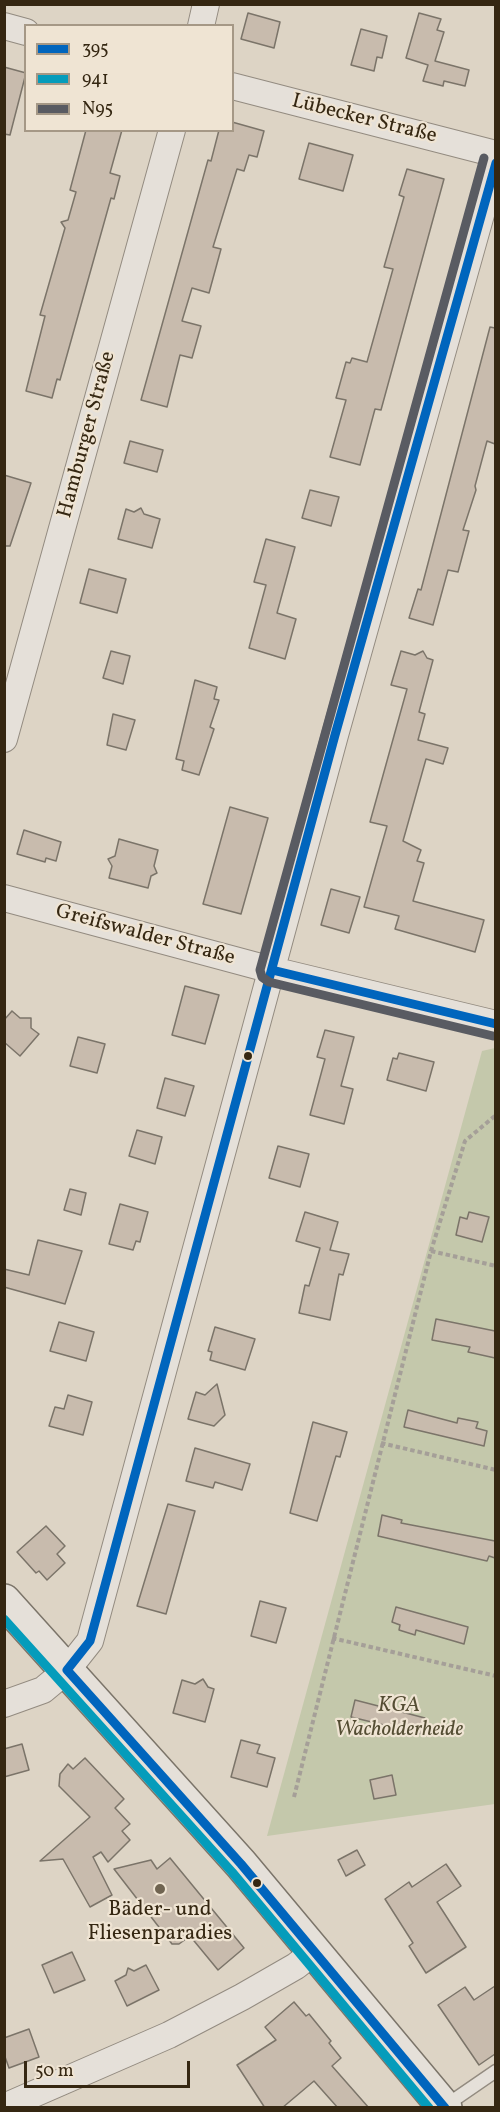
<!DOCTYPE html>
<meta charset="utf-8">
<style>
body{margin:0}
#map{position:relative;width:500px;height:2112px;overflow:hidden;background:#ddd4c5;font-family:Vollkorn,serif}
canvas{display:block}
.frame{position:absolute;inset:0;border:6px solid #352712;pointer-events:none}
.legend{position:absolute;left:24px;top:24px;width:210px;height:108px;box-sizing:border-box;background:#efe4d3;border:2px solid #a59886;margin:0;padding:8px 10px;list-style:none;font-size:18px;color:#352712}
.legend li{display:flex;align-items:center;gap:12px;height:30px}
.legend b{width:30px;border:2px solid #a59886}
.scale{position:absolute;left:24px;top:2061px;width:166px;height:27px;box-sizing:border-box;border:3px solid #352712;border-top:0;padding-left:8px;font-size:18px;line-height:21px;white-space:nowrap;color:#352712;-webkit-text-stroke:4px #efe4d3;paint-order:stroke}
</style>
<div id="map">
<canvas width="500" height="2112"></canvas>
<div class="frame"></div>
<ul class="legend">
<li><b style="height:8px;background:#0065bd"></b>395</li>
<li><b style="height:8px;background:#059cbb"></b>941</li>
<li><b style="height:8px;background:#595b62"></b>N95</li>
</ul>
<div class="scale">50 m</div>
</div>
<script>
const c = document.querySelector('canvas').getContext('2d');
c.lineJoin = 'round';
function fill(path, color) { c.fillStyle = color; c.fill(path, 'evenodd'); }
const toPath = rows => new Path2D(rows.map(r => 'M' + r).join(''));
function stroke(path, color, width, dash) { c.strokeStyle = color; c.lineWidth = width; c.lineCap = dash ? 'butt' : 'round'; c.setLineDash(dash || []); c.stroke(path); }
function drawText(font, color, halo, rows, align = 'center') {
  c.font = font + ' Vollkorn,serif'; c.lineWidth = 4.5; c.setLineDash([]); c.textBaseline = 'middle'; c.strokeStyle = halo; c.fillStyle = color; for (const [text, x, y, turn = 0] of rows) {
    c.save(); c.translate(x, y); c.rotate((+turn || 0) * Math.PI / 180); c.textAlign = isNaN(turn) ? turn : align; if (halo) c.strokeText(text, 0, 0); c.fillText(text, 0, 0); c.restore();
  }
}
fill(toPath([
 [495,1048,495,1804,267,1836,482,1051]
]), '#c4c8ab');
const building = toPath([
 [248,13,280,22,274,48,241,39,248,13],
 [419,13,441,19,437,30,444,32,435,61,469,70,465,86,444,81,443,86,423,81,428,65,406,58,419,13],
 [361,29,387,36,382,58,377,57,374,71,351,65,361,29],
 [4,67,26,73,10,135,4,134,4,67],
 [232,122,264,131,257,157,249,155,244,171,237,169,213,247,221,249,209,293,192,288,182,321,201,326,192,358,180,355,167,407,141,400,208,160,211,161,219,130,232,130,232,122],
 [86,130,122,130,110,173,120,176,114,199,111,198,60,380,57,379,52,398,26,391,45,316,40,315,65,228,61,222,68,220,76,192,70,190,86,130],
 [309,143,353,155,343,191,299,179,309,143],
 [407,169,444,179,381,410,375,409,360,465,330,457,346,400,336,398,346,362,350,363,352,358,367,362,393,269,384,267,404,197,399,195,407,169],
 [490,327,495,328,495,444,487,441,475,486,476,490,463,530,469,531,458,572,448,570,433,625,409,618,418,589,421,590,490,327],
 [130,441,163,450,157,472,124,463,130,441],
 [4,475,31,483,10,546,4,546,4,475],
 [310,490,339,497,331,526,302,518,310,490],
 [141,508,144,514,160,519,152,548,118,539,126,509,134,512,141,508],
 [266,539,295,547,277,613,296,619,285,659,249,648,266,585,254,582,266,539],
 [89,569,126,579,117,613,80,603,89,569],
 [111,651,130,656,123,684,103,678,111,651],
 [401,651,415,655,423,651,427,658,433,660,419,712,425,714,418,740,448,748,443,764,426,759,403,841,421,850,417,861,424,863,413,901,484,920,475,952,395,929,399,916,364,907,387,826,370,822,407,689,391,685,401,651],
 [195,680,217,687,214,699,219,700,210,727,214,729,199,775,182,770,184,761,176,759,195,680],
 [113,714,135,720,126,750,107,745,113,714],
 [230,807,268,818,241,914,203,904,230,807],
 [24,830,61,842,56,861,46,858,45,862,17,854,24,830],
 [119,839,158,850,154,866,157,873,151,876,148,888,109,878,112,866,108,859,115,856,119,839],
 [331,889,360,897,349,933,321,925,331,889],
 [185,986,219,995,205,1044,172,1035,185,986],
 [12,1011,20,1018,31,1018,31,1028,39,1034,20,1056,4,1042,4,1020,12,1011],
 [325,1030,354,1037,341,1086,353,1089,344,1124,310,1115,325,1059,317,1057,325,1030],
 [78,1037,105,1044,97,1073,70,1066,78,1037],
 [399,1053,434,1062,426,1091,387,1080,393,1058,397,1059,399,1053],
 [165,1078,194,1086,185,1116,157,1108,165,1078],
 [137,1130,162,1137,155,1164,129,1156,137,1130],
 [278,1146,309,1154,300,1187,269,1178,278,1146],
 [70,1189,86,1193,81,1215,64,1210,70,1189],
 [120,1204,148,1212,140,1242,136,1241,133,1250,109,1244,120,1204],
 [305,1212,338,1222,330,1250,349,1254,343,1275,339,1274,330,1320,299,1313,305,1285,309,1286,320,1248,296,1241,305,1212],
 [469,1212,489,1217,482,1242,456,1235,460,1217,467,1219,469,1212],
 [38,1240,82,1251,65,1304,4,1287,4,1269,29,1275,38,1240],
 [436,1319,495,1331,495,1358,468,1352,470,1347,432,1340,436,1319],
 [59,1322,94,1332,86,1361,50,1351,59,1322],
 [215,1327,255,1339,245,1370,210,1360,212,1352,208,1351,215,1327],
 [217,1384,225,1415,214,1426,188,1419,196,1392,205,1395,217,1384],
 [68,1395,92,1402,83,1435,49,1426,55,1407,64,1409,68,1395],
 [408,1410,457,1423,458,1418,478,1422,476,1428,487,1431,484,1446,404,1427,408,1410],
 [313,1422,347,1432,340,1457,336,1456,317,1521,290,1513,313,1422],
 [195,1448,250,1464,242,1490,215,1482,213,1488,186,1481,195,1448],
 [168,1504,195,1511,166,1614,137,1606,168,1504],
 [382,1515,402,1520,401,1523,495,1541,495,1558,489,1556,487,1561,378,1536,382,1515],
 [46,1526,65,1546,57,1554,65,1563,47,1580,39,1571,36,1573,17,1552,46,1526],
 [260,1601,286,1608,276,1643,251,1636,260,1601],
 [396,1607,468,1627,464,1644,416,1630,415,1635,399,1630,400,1625,392,1622,396,1607],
 [203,1679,208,1687,214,1689,205,1722,173,1713,182,1680,195,1684,203,1679],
 [355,1700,425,1718,421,1734,351,1717,355,1700],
 [241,1740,260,1745,257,1753,275,1758,267,1787,231,1777,241,1740],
 [22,1744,29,1770,4,1777,4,1749,22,1744],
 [85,1758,124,1799,115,1808,130,1824,122,1831,130,1840,108,1862,101,1852,93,1857,112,1895,90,1907,63,1859,40,1861,90,1817,59,1786,60,1774,68,1764,73,1769,85,1758],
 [392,1775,396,1795,374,1799,370,1780,392,1775],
 [357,1850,365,1865,346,1876,338,1860,357,1850],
 [170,1858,244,1948,218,1970,190,1936,179,1944,172,1944,114,1869,151,1860,157,1869,170,1858],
 [446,1864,461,1886,437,1902,466,1947,426,1973,409,1946,413,1943,385,1899,409,1882,412,1887,446,1864],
 [72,1952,85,1980,54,1993,42,1965,72,1952],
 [146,1965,159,1990,127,2006,115,1981,126,1975,128,1968,134,1971,146,1965],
 [495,1986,495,2054,479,2065,438,2005,465,1987,474,2000,495,1986],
 [294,2002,306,2016,309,2014,331,2041,329,2043,341,2058,332,2066,369,2108,338,2108,314,2081,282,2108,265,2108,237,2065,276,2040,265,2027,294,2002],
 [29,2029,39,2057,9,2068,4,2054,4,2038,29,2029]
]);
fill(building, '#c8bbad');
stroke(building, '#7b7469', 1.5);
const lane = toPath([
 [445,2106,496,2071]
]);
const street = toPath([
 [4,26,26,32],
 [201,26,206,4],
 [232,86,496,154],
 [4,739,172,130],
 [4,898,272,970,496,1024],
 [4,1704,43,1690,67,1670,90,1641,335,735,496,161],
 [4,2107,169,2035,242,1997,296,1966,315,1951]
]);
const secondary = toPath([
 [4,1601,241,1864,445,2108]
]);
stroke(lane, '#938b80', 15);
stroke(street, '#938b80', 28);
stroke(secondary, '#7b7469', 36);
stroke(toPath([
 [431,1251,496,1266],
 [381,1443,496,1470],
 [332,1638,496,1676],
 [294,1797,431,1251,465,1141,496,1115]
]), '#a59f98', 4, [4.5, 3]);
stroke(lane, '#e5e0d9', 12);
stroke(street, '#e5e0d9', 26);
stroke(secondary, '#e5e0d9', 33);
stroke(toPath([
 [272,970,496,1024],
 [445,2108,241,1864,67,1670,90,1641,335,735,496,163]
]), '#0065bd', 9);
stroke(toPath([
 [4,1619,232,1872,429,2108]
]), '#059cbb', 9);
stroke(toPath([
 [484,158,260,970,262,977,269,982,493,1036]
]), '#595b62', 9);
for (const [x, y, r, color] of [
 [248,1056,5,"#352712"],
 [257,1883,5,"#352712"],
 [160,1889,6,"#706451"]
]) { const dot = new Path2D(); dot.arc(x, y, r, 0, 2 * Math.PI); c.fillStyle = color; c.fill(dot); stroke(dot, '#efe4d3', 2); }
drawText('21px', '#352712', '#efe4d3', [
 ["Lübecker Straße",364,120,14],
 ["Hamburger Straße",88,435,-75],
 ["Greifswalder Straße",145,936,15]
]);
drawText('italic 21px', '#544d33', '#efe4d3', [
 ["KGA",399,1707],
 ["Wacholderheide",399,1731]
]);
drawText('21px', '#352712', '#efe4d3', [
 ["Bäder- und",160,1911],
 ["Fliesenparadies",160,1935]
]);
</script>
